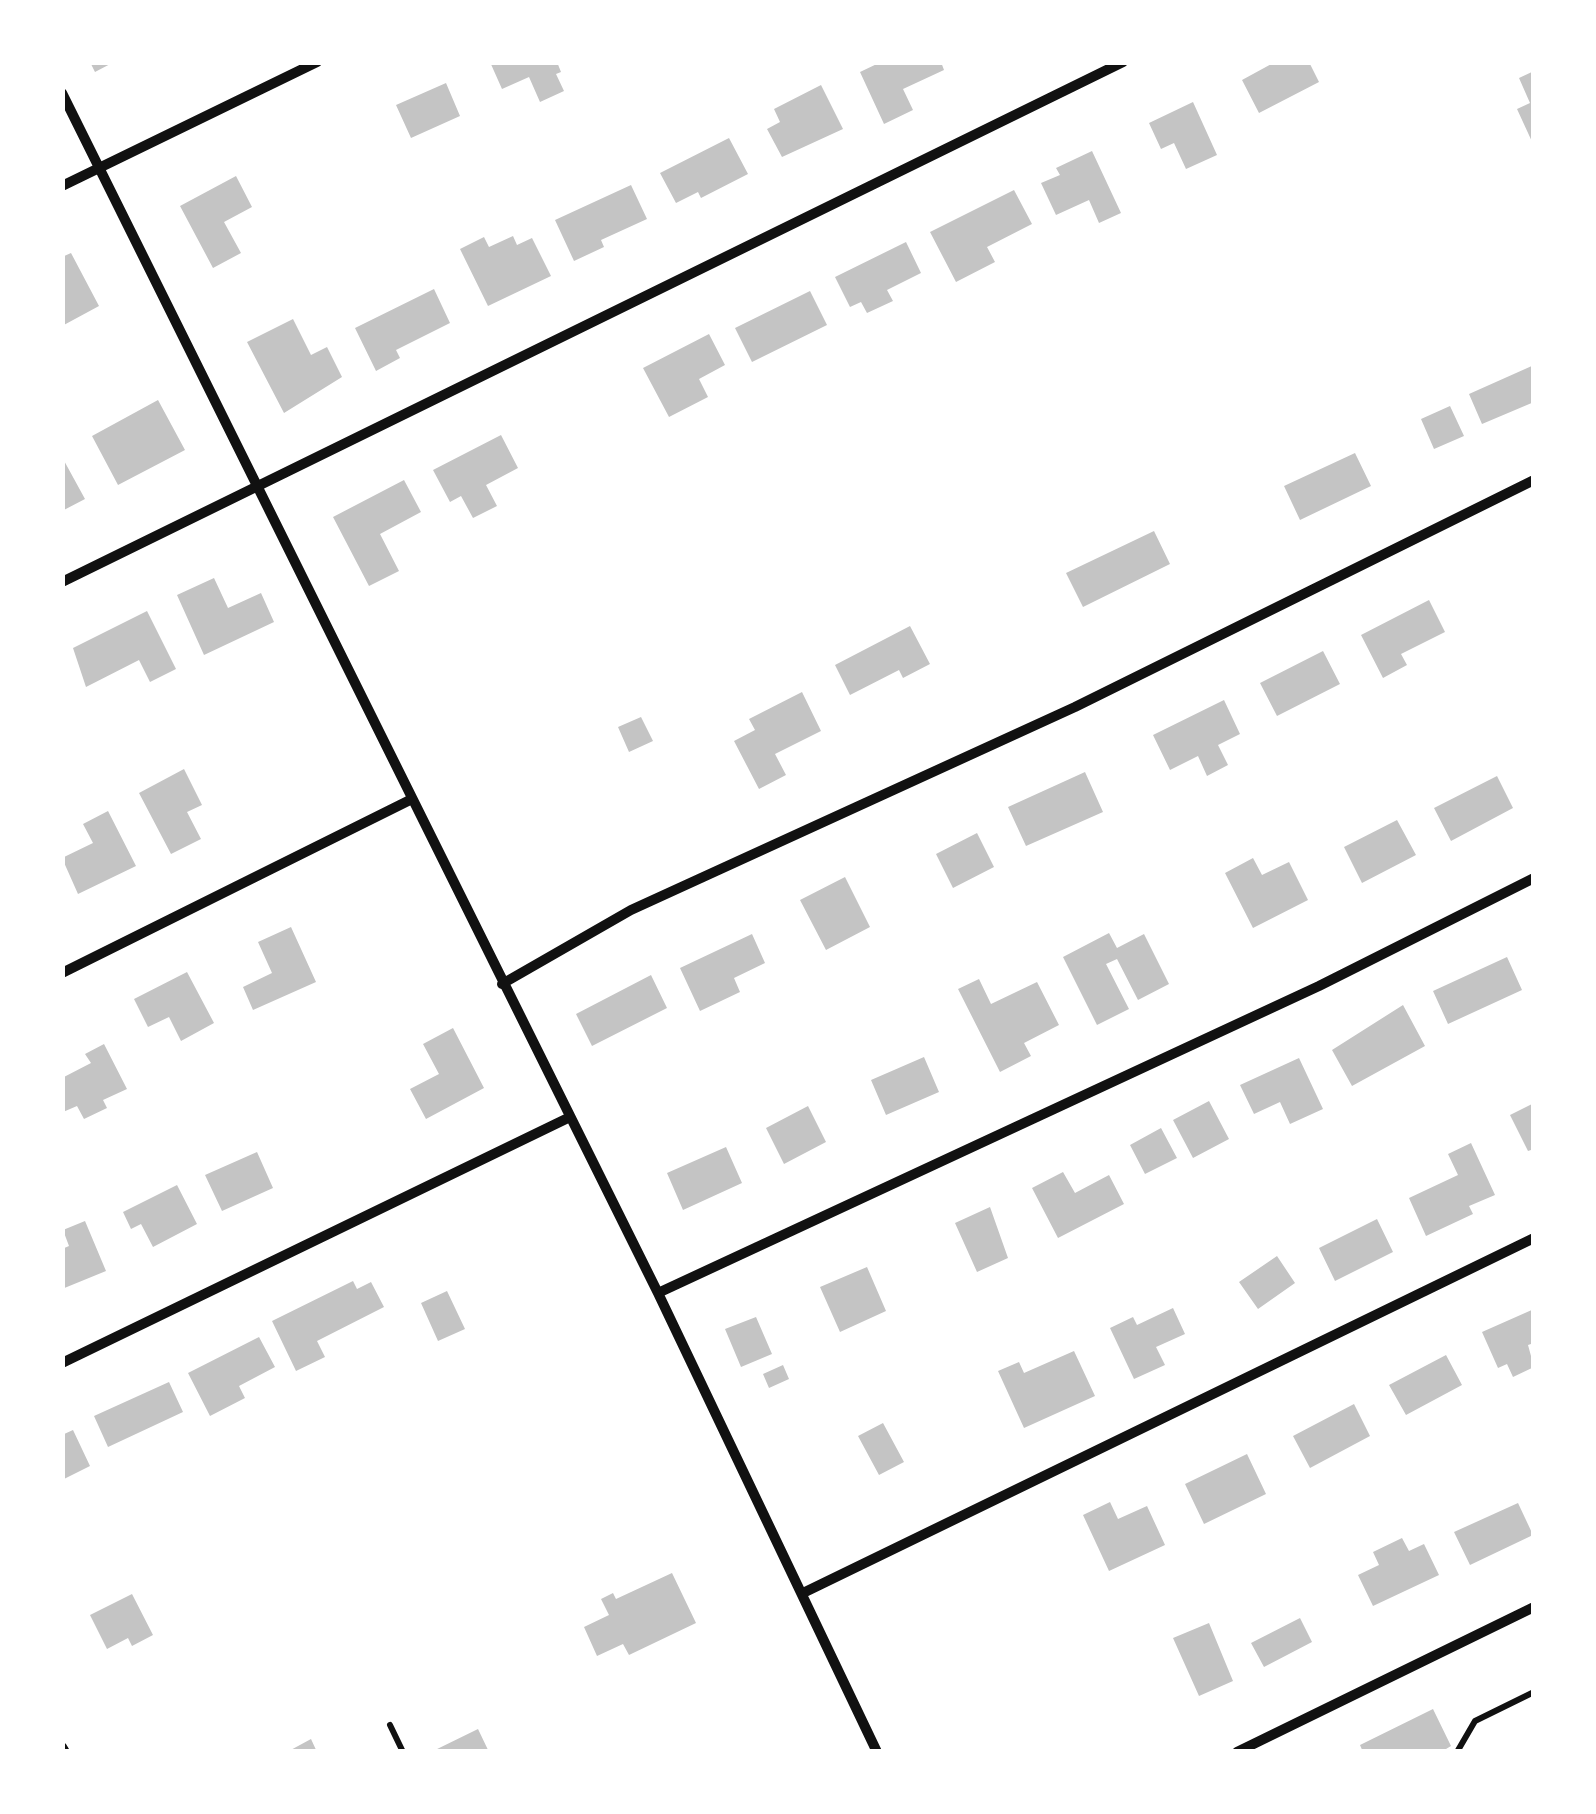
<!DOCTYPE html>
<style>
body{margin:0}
#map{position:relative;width:1596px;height:1814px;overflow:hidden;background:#fff;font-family:Lato,sans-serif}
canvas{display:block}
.frame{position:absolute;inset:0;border:65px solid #fff;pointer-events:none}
</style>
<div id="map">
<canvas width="1596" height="1814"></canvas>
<div class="frame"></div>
</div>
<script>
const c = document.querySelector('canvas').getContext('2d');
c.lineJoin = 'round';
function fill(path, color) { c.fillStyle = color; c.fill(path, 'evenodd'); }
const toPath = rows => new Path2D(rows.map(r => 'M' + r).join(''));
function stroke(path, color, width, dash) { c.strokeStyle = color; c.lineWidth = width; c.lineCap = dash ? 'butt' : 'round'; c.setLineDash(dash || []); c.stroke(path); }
fill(toPath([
 [90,62,114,62,95,72],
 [490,62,557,62,561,72,556,74,564,91,540,102,529,77,502,89],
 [881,62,941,62,944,70,903,89,913,110,884,124,860,72],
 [1275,62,1309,62,1319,82,1259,113,1242,80],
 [1534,71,1534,146,1517,109,1530,103,1519,78],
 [446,83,460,116,411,138,396,105],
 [821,85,843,129,782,157,767,129,780,122,774,109],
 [1193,102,1217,155,1186,169,1174,143,1161,149,1149,123],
 [729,138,748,174,701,198,698,192,676,203,660,173],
 [1092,151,1121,213,1099,223,1089,200,1056,215,1041,183,1060,175,1056,168],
 [236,176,252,207,224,222,241,253,213,268,180,206],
 [631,185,647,219,601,240,604,247,574,261,555,220],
 [1014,190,1032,224,987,247,995,262,956,282,930,232],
 [513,236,517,245,532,238,551,276,488,306,460,249,484,237,489,247],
 [906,242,921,273,887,290,893,301,867,313,861,302,850,307,835,277],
 [71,253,99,306,62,326,62,257],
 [434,289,450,323,396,350,400,358,376,371,355,328],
 [810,291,827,325,752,362,735,328],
 [293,319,311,355,327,347,342,377,284,413,247,342],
 [709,334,725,365,699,379,708,397,669,417,643,368],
 [1534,365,1534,402,1482,424,1469,394],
 [158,400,185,450,118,485,92,436],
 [1450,406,1464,436,1434,449,1421,419],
 [501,435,518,468,486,485,497,506,473,518,461,496,450,502,433,470],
 [1355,453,1371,486,1300,520,1284,486],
 [62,457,85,499,62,511],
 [404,480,421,512,380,534,399,571,369,586,333,517],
 [1154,531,1170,564,1083,607,1066,573],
 [214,578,228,608,261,593,274,622,204,655,177,595],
 [1429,600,1445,632,1401,654,1407,665,1383,678,1361,635],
 [147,611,176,669,150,682,139,660,86,687,73,648],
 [910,626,930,664,903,678,899,670,850,695,835,665],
 [1323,651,1340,684,1277,716,1260,683],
 [802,692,821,731,775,754,786,775,759,789,734,741,755,730,749,719],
 [1224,700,1240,734,1218,745,1228,765,1207,776,1198,756,1170,770,1153,735],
 [641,717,653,741,629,752,618,727],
 [184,769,202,805,187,812,201,839,171,854,139,793],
 [1085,772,1103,812,1026,846,1008,807],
 [1497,776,1513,808,1451,841,1434,808],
 [108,811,136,866,78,894,62,858,93,843,83,824],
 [1397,820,1416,855,1362,883,1344,847],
 [977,833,994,867,953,888,936,854],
 [1253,858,1262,875,1289,862,1308,900,1253,928,1225,873],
 [845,877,870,927,826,950,800,900],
 [291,927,316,982,253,1010,243,987,272,973,258,942],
 [1109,933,1117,948,1144,934,1169,984,1138,1000,1117,959,1106,964,1129,1009,1097,1025,1063,957],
 [752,934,765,963,734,978,740,992,700,1011,680,968],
 [1507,957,1522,990,1448,1024,1433,991],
 [187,972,214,1023,181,1041,169,1017,148,1027,134,999],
 [651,975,667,1008,592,1046,576,1014],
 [979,979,991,1004,1037,982,1059,1025,1024,1043,1031,1056,1000,1072,958,989],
 [1403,1005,1425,1046,1352,1086,1332,1050],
 [453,1028,484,1088,426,1119,410,1089,439,1074,423,1044],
 [104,1044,127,1089,103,1100,107,1108,84,1119,77,1106,63,1112,62,1078,91,1063,85,1054],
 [924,1057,939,1092,886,1115,871,1080],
 [1299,1058,1323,1109,1290,1124,1280,1102,1254,1114,1240,1085],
 [1209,1101,1229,1139,1193,1158,1173,1120],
 [1534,1103,1534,1149,1528,1151,1510,1115],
 [808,1106,826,1142,784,1164,766,1128],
 [1161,1128,1177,1158,1145,1174,1130,1145],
 [1471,1143,1495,1195,1469,1206,1473,1214,1426,1236,1409,1198,1458,1175,1448,1154],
 [726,1147,742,1183,683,1210,667,1173],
 [257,1152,273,1188,222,1211,205,1175],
 [1063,1172,1075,1193,1109,1175,1124,1204,1058,1238,1032,1188],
 [177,1185,197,1224,153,1247,141,1224,131,1229,123,1212],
 [990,1207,1008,1258,977,1272,955,1223],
 [1377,1219,1393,1252,1335,1281,1319,1248],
 [85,1221,106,1271,62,1289,62,1249,69,1246,63,1230],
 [1277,1256,1295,1283,1258,1309,1239,1282],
 [867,1267,886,1311,840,1332,820,1287],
 [353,1281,357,1289,371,1282,384,1307,317,1341,325,1357,296,1371,272,1321],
 [447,1291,465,1329,438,1341,421,1303],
 [1173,1308,1185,1334,1156,1347,1165,1365,1134,1379,1110,1328,1133,1317,1137,1325],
 [1534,1309,1534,1343,1528,1345,1534,1367,1513,1377,1507,1364,1498,1368,1482,1332],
 [756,1317,772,1354,741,1367,725,1329],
 [259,1337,275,1367,239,1386,245,1398,210,1416,188,1373],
 [1074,1351,1095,1396,1024,1428,998,1371,1019,1362,1024,1373],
 [1446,1355,1462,1385,1406,1415,1389,1385],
 [783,1365,789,1379,769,1388,763,1374],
 [169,1382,183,1412,108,1447,94,1416],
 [1354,1404,1370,1436,1310,1468,1293,1436],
 [883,1423,904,1462,879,1475,858,1436],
 [73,1430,90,1466,62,1480,62,1435],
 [1247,1454,1266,1494,1204,1524,1185,1484],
 [1110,1502,1118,1519,1147,1506,1165,1545,1109,1571,1083,1515],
 [1518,1503,1533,1535,1470,1565,1454,1532],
 [1402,1538,1409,1551,1424,1544,1439,1575,1373,1606,1358,1575,1379,1565,1373,1552],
 [672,1573,696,1623,629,1655,623,1644,597,1656,584,1627,609,1615,601,1599,613,1593,616,1599],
 [132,1594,153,1635,132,1646,128,1638,107,1649,90,1615],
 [1300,1618,1312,1642,1264,1667,1251,1643],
 [1209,1623,1233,1681,1199,1696,1173,1638],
 [1433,1709,1451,1746,1441,1752,1363,1752,1360,1745],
 [478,1729,489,1752,431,1752],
 [311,1739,317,1752,287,1752]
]), '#c4c4c4');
stroke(toPath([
 [390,1725,403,1752],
 [1457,1752,1475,1721,1534,1692]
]), '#111', 6);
stroke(toPath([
 [62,93,658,1293,877,1752],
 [62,186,317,62],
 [62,582,1123,62],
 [62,973,412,799],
 [502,984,631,910,1075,707,1534,480],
 [658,1293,1319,986,1534,878],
 [62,1363,568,1118],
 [803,1593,1534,1238],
 [62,1747,65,1752],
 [1237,1752,1534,1607]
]), '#111', 10);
</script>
